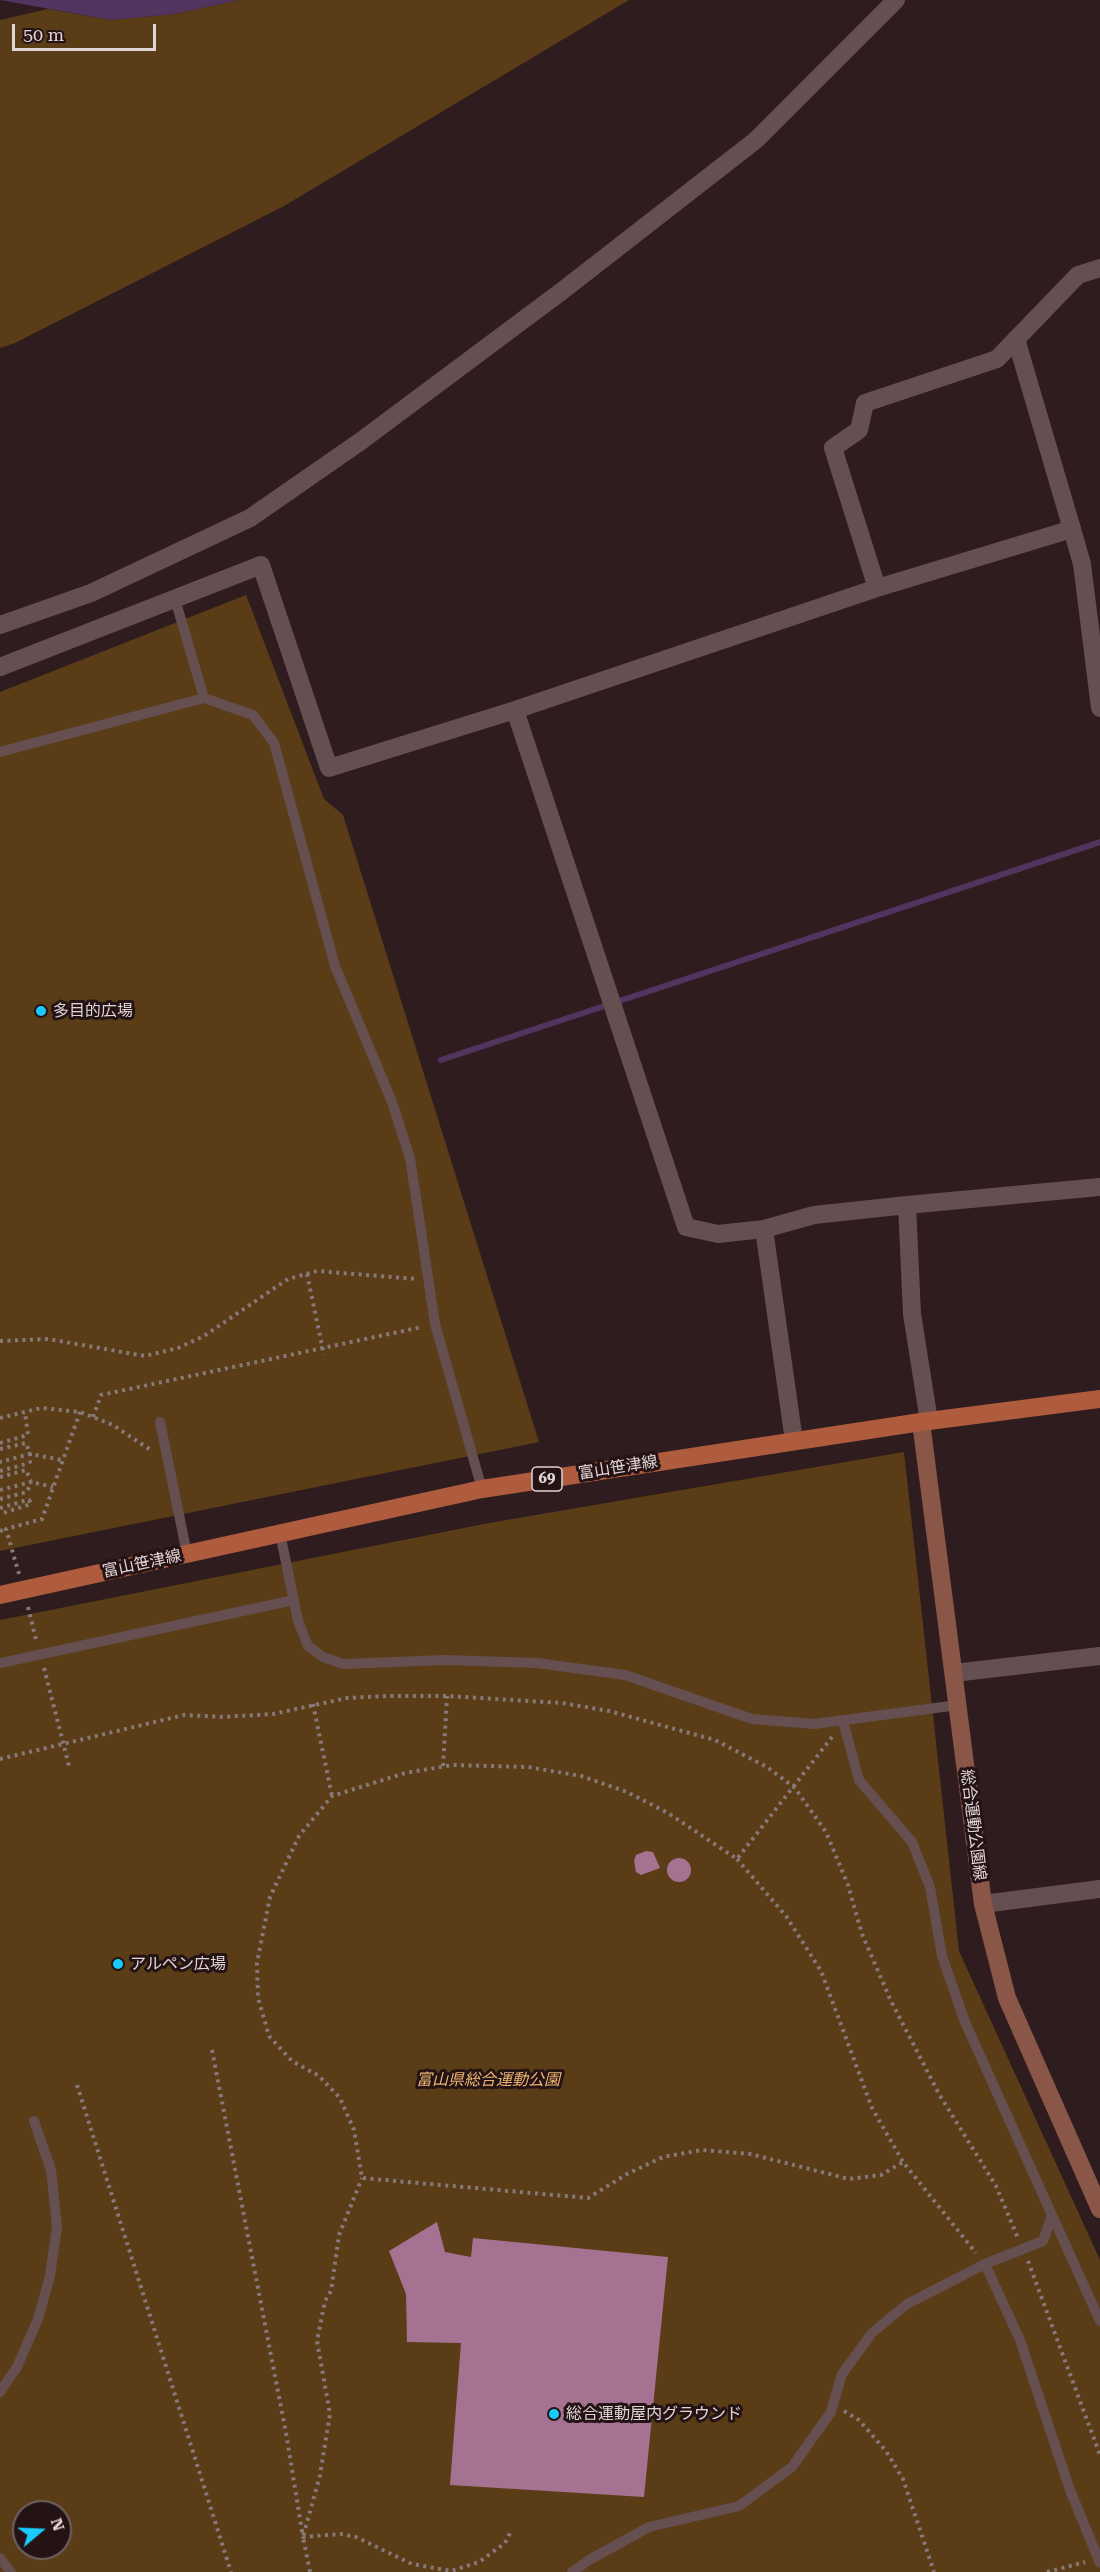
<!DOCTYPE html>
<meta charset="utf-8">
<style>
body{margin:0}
#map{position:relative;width:1100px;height:2572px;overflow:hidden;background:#2e1c1e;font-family:"Roboto Serif",serif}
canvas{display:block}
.north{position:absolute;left:12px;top:2500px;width:60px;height:60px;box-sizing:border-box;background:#241315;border:2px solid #706062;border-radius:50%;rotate:71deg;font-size:16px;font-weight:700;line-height:24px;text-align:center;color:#e1d4d5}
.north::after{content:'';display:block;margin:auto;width:21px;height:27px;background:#19cafc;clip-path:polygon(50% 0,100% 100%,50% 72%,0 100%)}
.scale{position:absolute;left:12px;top:24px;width:144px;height:27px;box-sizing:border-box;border:3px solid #e1d4d5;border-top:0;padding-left:8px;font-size:18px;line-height:21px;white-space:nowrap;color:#e1d4d5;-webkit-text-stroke:4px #241315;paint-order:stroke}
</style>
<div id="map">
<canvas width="1100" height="2572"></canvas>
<div class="north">N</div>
<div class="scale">50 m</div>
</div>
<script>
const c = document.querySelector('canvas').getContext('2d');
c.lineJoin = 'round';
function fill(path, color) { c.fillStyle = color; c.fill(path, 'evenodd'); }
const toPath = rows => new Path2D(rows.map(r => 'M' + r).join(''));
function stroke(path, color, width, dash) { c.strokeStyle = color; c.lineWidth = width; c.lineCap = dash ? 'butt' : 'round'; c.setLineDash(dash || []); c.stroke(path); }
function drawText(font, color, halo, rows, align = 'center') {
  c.font = font + ' "Roboto Serif","Noto Sans JP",serif'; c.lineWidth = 6; c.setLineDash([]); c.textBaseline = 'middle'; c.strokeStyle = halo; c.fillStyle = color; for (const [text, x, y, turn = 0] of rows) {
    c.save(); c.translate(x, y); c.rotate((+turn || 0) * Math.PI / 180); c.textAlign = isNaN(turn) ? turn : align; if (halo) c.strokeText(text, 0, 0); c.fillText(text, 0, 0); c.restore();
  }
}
fill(toPath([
 [239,0,629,0,284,206,15,343,0,348,0,20,48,9,111,20,175,14],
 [246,595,324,799,343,815,539,1442,0,1551,0,692],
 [904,1452,959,1951,1100,2260,1100,2572,0,2572,0,1620,489,1523],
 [24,2512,60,2512,60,2548,24,2548]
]), '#5a3d17');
fill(toPath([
 [0,0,239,0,175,14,111,20]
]), '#51355f');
stroke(toPath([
 [441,1060,1100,842]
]), '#51355f', 6);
fill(toPath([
 [646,1851,653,1852,660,1868,641,1875,636,1872,634,1861,636,1855],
 '667 1870a12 12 0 1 1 24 0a12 12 0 1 1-24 0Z',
 [437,2222,445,2252,471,2257,473,2238,668,2257,644,2497,450,2485,461,2343,407,2342,406,2294,389,2251]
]), '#a67291');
stroke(toPath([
 [307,1274,324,1355],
 [0,1341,48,1339,145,1356,178,1348,204,1336,288,1279,317,1271,416,1279],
 [93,1417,101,1395,422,1327],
 [0,1418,41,1408,80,1412,113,1425,152,1451],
 [0,1443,28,1435,25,1412],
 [0,1449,26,1443,30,1454,0,1462],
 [0,1471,26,1464,30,1462,30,1454,62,1460],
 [0,1477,26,1470,31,1482,53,1487],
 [0,1490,31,1482],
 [0,1499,27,1492,31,1482],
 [0,1508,24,1501,29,1500,31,1504,0,1514],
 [0,1531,6,1529],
 [19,1574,6,1529,42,1519,80,1412],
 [28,1607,36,1640],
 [44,1668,69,1766],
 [313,1704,332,1796],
 [832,1737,737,1859,668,1813,627,1792,581,1776,528,1767,453,1765,405,1773,332,1796,299,1836,270,1897,257,1963,258,1998,269,2036,292,2061,319,2076,340,2098,354,2130,362,2178,588,2198,627,2174,663,2157,702,2150,750,2154,849,2179,881,2175,903,2162,976,2253],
 [0,1759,184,1715,223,1717,273,1714,347,1698,387,1696,447,1696,562,1703,609,1711,715,1740,767,1767,795,1788,826,1832,848,1885,862,1934,890,1999,939,2094,996,2186,1018,2238],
 [443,1766,447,1696],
 [737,1859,786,1916,821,1971,872,2108,903,2162],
 [212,2050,286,2433,303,2537,341,2534,356,2537,412,2564,451,2571,479,2562,505,2543,510,2533],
 [77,2085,231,2572],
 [1028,2261,1100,2455],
 [844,2411,859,2420,886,2451,903,2479,934,2572],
 [310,2572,303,2537,320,2475,330,2414,317,2341,325,2301,331,2291,339,2235,362,2178],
 [1047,2572,1085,2562]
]), '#877879', 4, [3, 4.5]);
stroke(toPath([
 [175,599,204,698],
 [0,752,204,698,253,715,274,743,335,966,392,1102,410,1158,435,1324,482,1489],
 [160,1422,187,1554],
 [280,1533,298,1621,308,1646,323,1657,343,1664,445,1660,537,1663,625,1675,752,1719,814,1724,958,1705],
 [0,1663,294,1600],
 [1052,2215,1100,2321],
 [985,2264,1020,2340,1070,2490,1100,2563],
 [0,2392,17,2367,38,2319,50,2276,57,2226,51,2170,34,2121],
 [0,2558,11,2572],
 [572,2572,589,2560,649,2527,739,2506,792,2467,831,2412,842,2374,872,2333,907,2304,985,2264,1043,2241,1052,2215,965,2022,942,1956,930,1887,912,1842,859,1780,843,1721]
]), '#654f51', 10);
stroke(toPath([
 [1016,339,1072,529],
 [877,588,833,448,859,430,865,403,997,359,1078,275,1100,268],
 [0,625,91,593,250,518,361,441,562,291,756,140,896,0],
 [0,667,261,565,329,768,515,710,877,588,1072,529,1082,564,1100,708],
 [515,710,686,1227,718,1234,764,1229,794,1441],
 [907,1205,1100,1187],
 [764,1229,814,1215,907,1205,912,1314,929,1421],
 [954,1673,1100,1656],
 [983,1904,1100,1889]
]), '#654f51', 18);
stroke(toPath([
 [921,1422,983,1904,1007,1998,1100,2209]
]), '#8a5647', 18);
stroke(toPath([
 [0,1595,482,1489,921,1422,1100,1399]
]), '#af5c3e', 18);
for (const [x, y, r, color] of [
 [41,1011,6,"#19cafc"],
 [118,1964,6,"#19cafc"],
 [554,2414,6,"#19cafc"]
]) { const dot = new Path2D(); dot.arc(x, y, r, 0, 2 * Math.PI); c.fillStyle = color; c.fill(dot); stroke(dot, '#241315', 2); }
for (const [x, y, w] of [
 [547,1479,30]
]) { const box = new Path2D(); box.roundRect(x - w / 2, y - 12, w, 24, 4.5); c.fillStyle = '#241315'; c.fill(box); stroke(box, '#e1d4d5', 1.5); }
drawText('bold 15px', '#e1d4d5', null, [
 ["69",547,1479]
]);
drawText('16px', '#e1d4d5', '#241315', [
 ["多目的広場",53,1011],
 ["アルペン広場",130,1964],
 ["総合運動屋内グラウンド",566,2414]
], 'left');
drawText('16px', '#e1d4d5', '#241315', [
 ["富山笹津線",618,1468,-9],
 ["富山笹津線",142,1564,-12],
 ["総合運動公園線",973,1825,83]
]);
drawText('italic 16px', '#ecb470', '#241315', [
 ["富山県総合運動公園",488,2080]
]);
</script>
